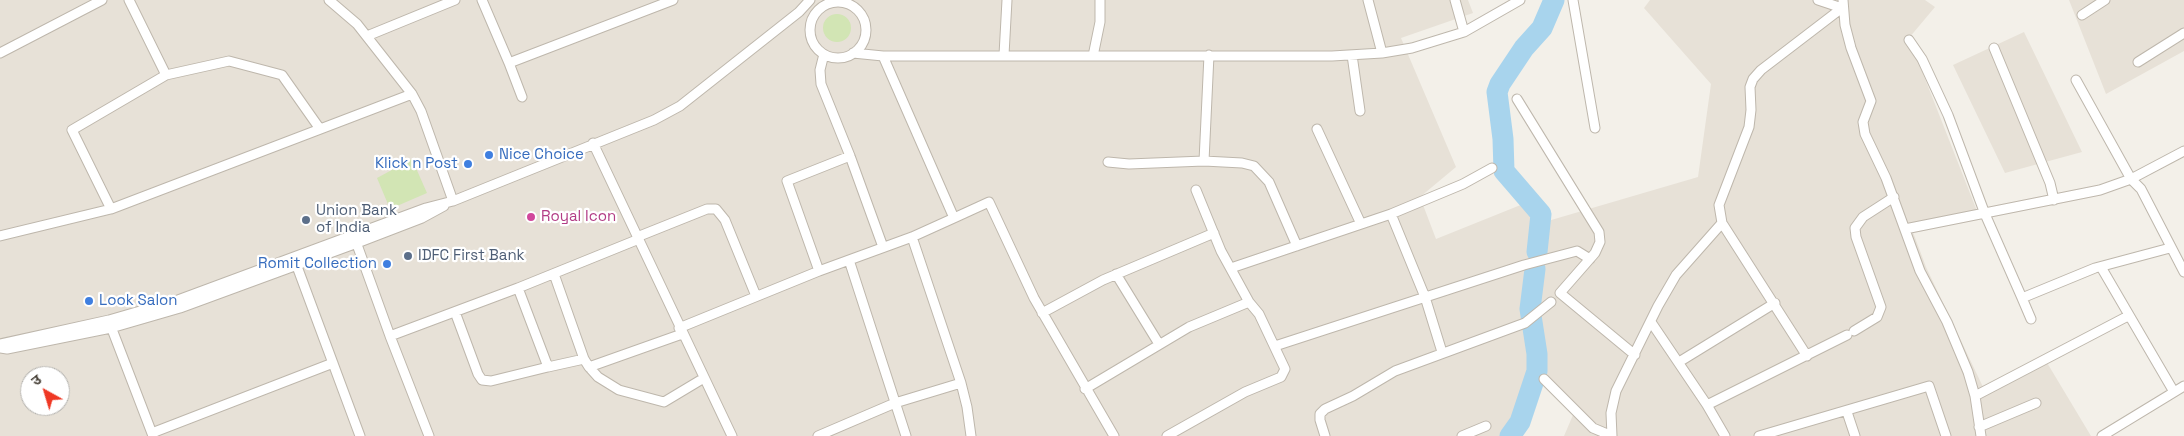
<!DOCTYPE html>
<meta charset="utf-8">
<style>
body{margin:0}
#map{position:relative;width:2184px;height:436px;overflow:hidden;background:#f3f0e9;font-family:"Space Grotesk","Noto Sans Devanagari",sans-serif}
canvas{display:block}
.north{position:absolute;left:20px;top:366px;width:50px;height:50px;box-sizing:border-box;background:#fff;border:1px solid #b5b3af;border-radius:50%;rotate:321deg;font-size:14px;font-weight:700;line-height:20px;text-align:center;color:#474037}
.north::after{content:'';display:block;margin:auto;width:18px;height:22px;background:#ef3824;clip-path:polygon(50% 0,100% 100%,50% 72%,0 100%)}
</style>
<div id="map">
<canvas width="2184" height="436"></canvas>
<div class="north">उ</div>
</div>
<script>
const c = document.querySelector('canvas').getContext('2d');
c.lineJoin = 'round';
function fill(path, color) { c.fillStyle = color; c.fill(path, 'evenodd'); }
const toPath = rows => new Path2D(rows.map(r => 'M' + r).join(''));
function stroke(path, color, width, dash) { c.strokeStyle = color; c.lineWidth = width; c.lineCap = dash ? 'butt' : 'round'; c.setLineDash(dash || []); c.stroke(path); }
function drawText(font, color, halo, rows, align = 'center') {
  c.font = font + ' "Space Grotesk",sans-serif'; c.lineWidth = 4.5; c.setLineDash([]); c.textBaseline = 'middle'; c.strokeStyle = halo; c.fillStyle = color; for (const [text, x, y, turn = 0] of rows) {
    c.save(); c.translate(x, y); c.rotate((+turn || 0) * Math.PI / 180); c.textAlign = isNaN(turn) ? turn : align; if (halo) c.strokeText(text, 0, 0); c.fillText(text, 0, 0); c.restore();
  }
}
fill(toPath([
 [0,0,1468,0,1473,13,1401,38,1456,167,1420,197,1436,239,1538,198,1541,223,1698,177,1711,84,1644,8,1650,0,1925,0,1935,7,1909,38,1977,211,1910,224,1926,267,1983,387,2043,356,2091,436,1564,436,1573,415,1535,376,1512,436,0,436],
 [30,376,60,376,60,406,30,406],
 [2069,0,2184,0,2184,51,2106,94],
 [2024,32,2082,152,2005,173,1953,65]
]), '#e7e1d7');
fill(toPath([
 '823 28a14 14 0 1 1 28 0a14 14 0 1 1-28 0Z',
 [412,159,427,193,390,209,377,178]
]), '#d2e5b4');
stroke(toPath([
 [1537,252,1541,214,1504,171,1503,139,1497,92,1500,84,1524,48,1542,28,1554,0],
 [1510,436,1520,422,1537,371,1537,354,1530,309,1535,269]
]), '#a8d4ed', 21);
const street = toPath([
 [329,0,357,24,412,94,421,111,453,201],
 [482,0,509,63,673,0],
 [1455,0,1464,32],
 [1573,0,1595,128],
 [1818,0,1842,8],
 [1843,0,1845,25,1851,48,1871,101,1863,122,1865,134,1886,178,1920,271,1947,322,1968,372,1975,396,1981,436],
 '810 30a28 28 0 1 1 56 0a28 28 0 1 1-56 0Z',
 [2082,15,2105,0],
 [367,36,455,0],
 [1909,40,1922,59,1948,115,1985,214,2022,298,2095,268,2170,248],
 [1994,48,2050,183,2054,200],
 [0,53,102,0],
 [853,53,883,56,1332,56,1382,53,1368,0],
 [1382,53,1412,48,1464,32,1520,0],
 [824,54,820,70,821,84,850,156],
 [1004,55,1007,0],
 [1352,55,1360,111],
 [883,56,954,218,989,202,1034,298,1114,436],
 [1093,56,1100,22,1100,0],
 [2138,62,2184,33],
 [509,63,522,97],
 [166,75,229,61,282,75,320,129],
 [2076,80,2131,179,2141,189,2184,272],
 [1517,99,1599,232,1600,242,1595,253,1560,293,1635,355],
 [1317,129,1361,224],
 [593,143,732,436],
 [1204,161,1209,55],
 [1108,162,1129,164,1204,161,1242,163,1254,166,1269,182,1297,246],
 [111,209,72,130,166,75,129,0],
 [1391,214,1425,297,1442,352],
 [1905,229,2100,190,2131,179,2184,151],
 [0,236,111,209,412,94],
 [637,237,707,209,716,209,725,220,756,296],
 [912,237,961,383,967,407,971,436],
 [355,239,390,336,518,288],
 [639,239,518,288,548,367,584,359,589,367,682,334],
 [849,260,906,436],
 [295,261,360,436],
 [2101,267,2174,392],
 [1231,268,1391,214,1463,184,1492,168],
 [819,271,787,181,850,156,883,247],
 [554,274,584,359],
 [1116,274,1159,344],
 [2022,298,2031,319],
 [455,312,478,374,482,380,491,381,548,367],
 [1042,313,1103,280,1214,233],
 [1651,322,1707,405,1725,436],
 [110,324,153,436],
 [679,328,819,271,912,237,954,218],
 [1854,331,1877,317,1881,307,1856,237,1855,228,1863,217,1894,197],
 [390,336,429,436],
 [0,344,109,320,178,300,426,208,453,201,654,120,680,106,799,12,810,0],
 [1275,346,1524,265,1577,251,1590,259],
 [0,348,7,349,111,328,180,308,357,243,422,218,444,206],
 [1807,356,1722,223,1719,205,1749,127,1751,110,1750,87,1753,79,1761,70,1842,8],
 [1679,362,1775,303],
 [589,367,598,377,619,390,664,402,704,378],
 [1544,379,1593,428,1612,436],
 [1085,389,1189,327,1249,302],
 [1975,396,2128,316],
 [1707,405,1847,335],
 [1847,412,1855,436],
 [1979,427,2036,403],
 [152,433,333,363],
 [818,436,895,403,961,383],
 [1167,436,1245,392,1281,377,1285,369,1259,314,1249,302,1221,251,1196,190],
 [1325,436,1320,420,1320,414,1325,409,1353,396,1395,371,1525,323,1551,302],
 [1462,436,1486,426],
 [1612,436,1611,413,1616,391,1658,306,1676,275,1722,223],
 [1759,436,1929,386,1946,436],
 [2102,436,2184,386]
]);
stroke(street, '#beb7ac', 11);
stroke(street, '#fff', 9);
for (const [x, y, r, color] of [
 [489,155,5,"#3f7fe0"],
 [468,164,5,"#3f7fe0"],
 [531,217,5,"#d1479c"],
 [306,220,5,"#5c6f8a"],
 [408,256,5,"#5c6f8a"],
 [387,264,5,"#3f7fe0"],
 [89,301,5,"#3f7fe0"]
]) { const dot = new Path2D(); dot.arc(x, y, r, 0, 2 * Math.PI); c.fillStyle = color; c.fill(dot); stroke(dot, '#fff', 2); }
drawText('15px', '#366cbe', '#fff', [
 ["Nice Choice",499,155],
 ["Klick n Post",458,164,"right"],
 ["Romit Collection",377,264,"right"],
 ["Look Salon",99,301]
], 'left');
drawText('15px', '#4e5e75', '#fff', [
 ["Union Bank",316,211],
 ["of India",316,228],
 ["IDFC First Bank",418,256]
], 'left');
drawText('15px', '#b23c85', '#fff', [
 ["Royal Icon",541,217]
], 'left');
</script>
